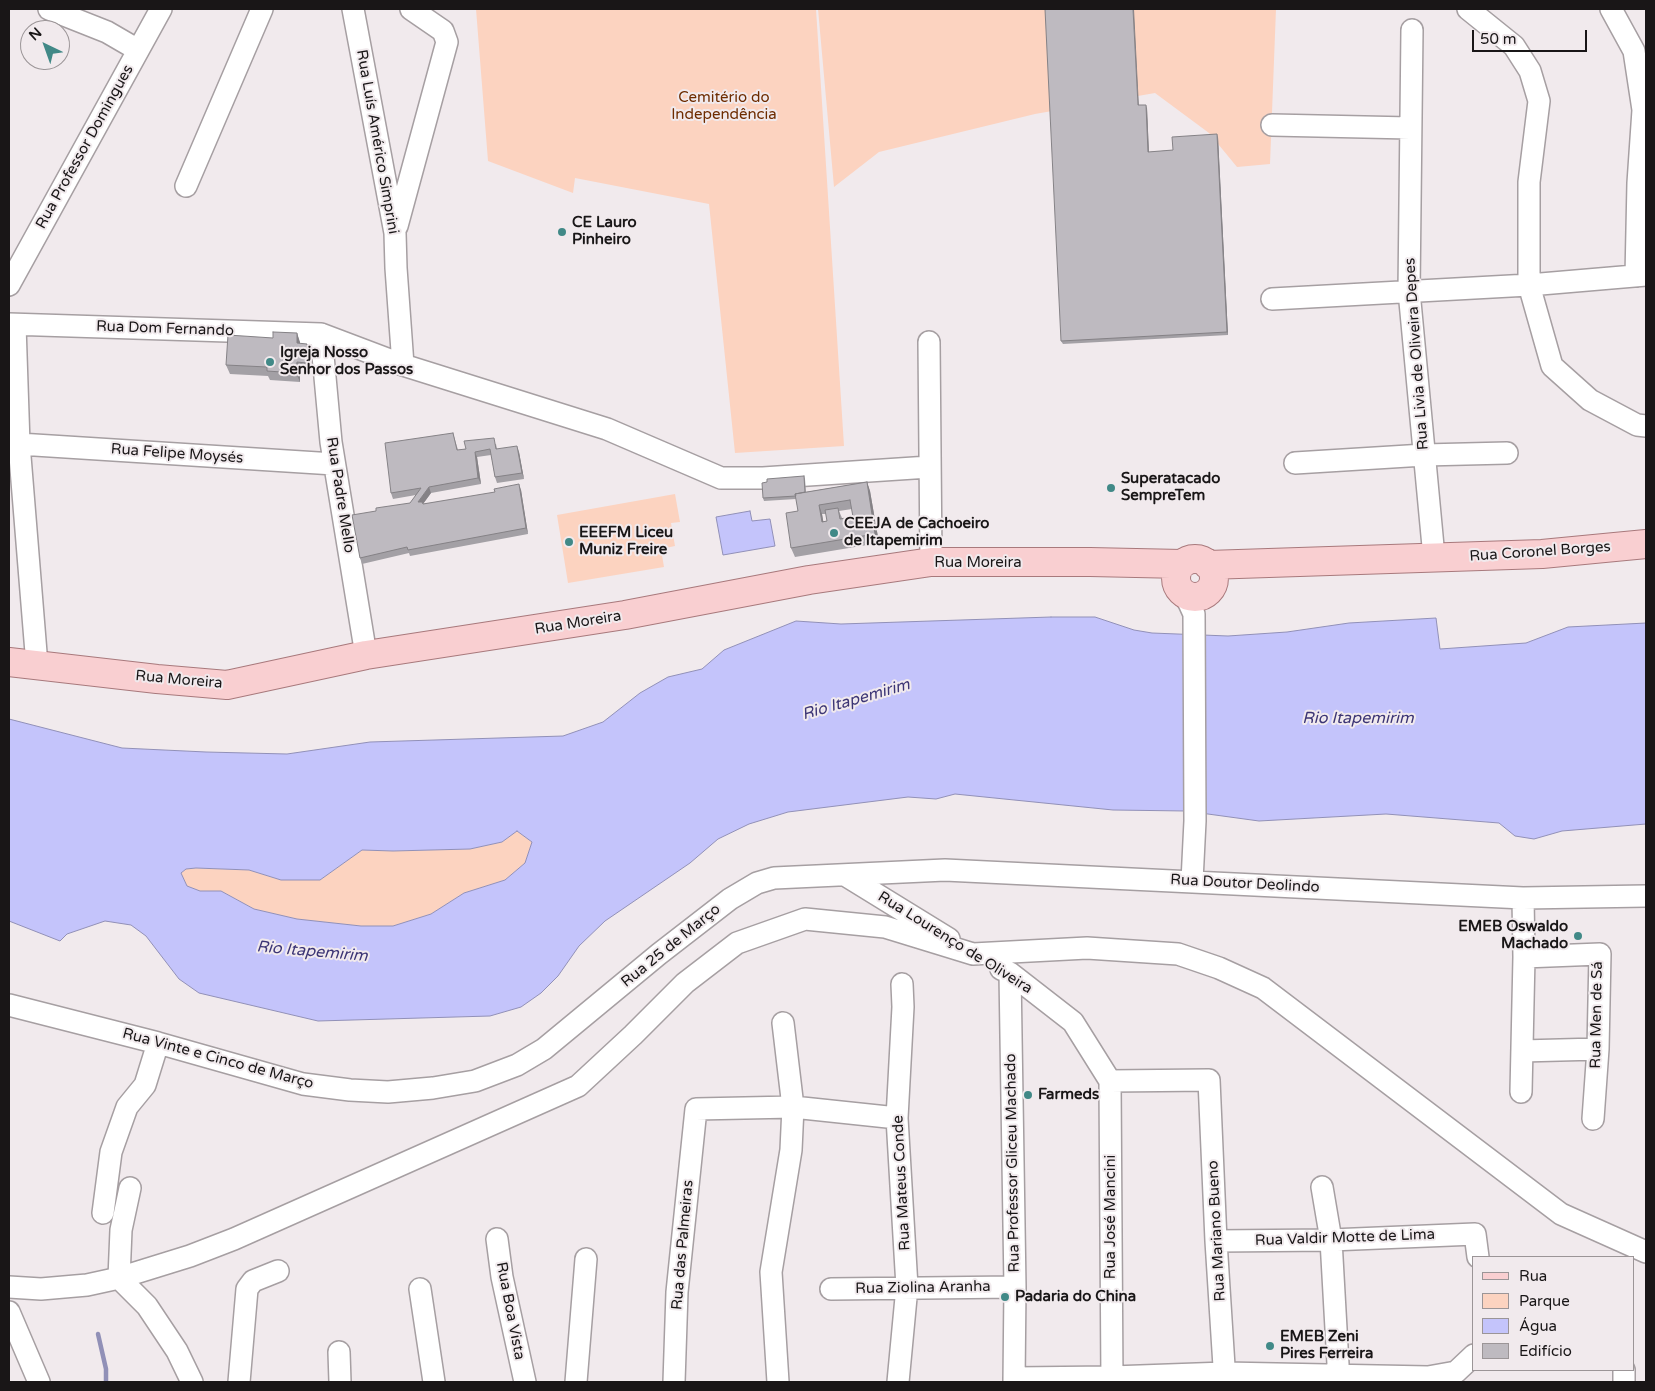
<!DOCTYPE html>
<meta charset="utf-8">
<style>
body{margin:0}
#map{position:relative;width:1655px;height:1391px;overflow:hidden;background:#f1eaed;font-family:"Varela Round",sans-serif}
canvas{display:block}
.frame{position:absolute;inset:0;border:10px solid #191617;pointer-events:none}
.legend{position:absolute;left:1472px;top:1256px;width:162px;height:115px;box-sizing:border-box;background:#f1eaed;border:1px solid #9b9597;margin:0;padding:6px 9px;list-style:none;font-size:15px;color:#191617}
.legend li{display:flex;align-items:center;gap:10px;height:25px}
.legend b{width:25px;border:1px solid #9b9597}
.north{position:absolute;left:20px;top:20px;width:50px;height:50px;box-sizing:border-box;background:#f1eaed;border:1px solid #9b9597;border-radius:50%;rotate:318deg;font-size:14px;font-weight:700;line-height:20px;text-align:center;color:#191617}
.north::after{content:'';display:block;margin:auto;width:18px;height:22px;background:#418987;clip-path:polygon(50% 0,100% 100%,50% 72%,0 100%)}
.scale{position:absolute;left:1472px;top:30px;width:115px;height:22px;box-sizing:border-box;border:2px solid #191617;border-top:0;padding-left:6px;font-size:15px;line-height:18px;white-space:nowrap;color:#191617;-webkit-text-stroke:4px #f1eaed;paint-order:stroke}
</style>
<div id="map">
<canvas width="1655" height="1391"></canvas>
<div class="frame"></div>
<ul class="legend">
<li><b style="height:6px;background:#f9cfd1"></b>Rua</li>
<li><b style="height:14px;background:#fcd3c0"></b>Parque</li>
<li><b style="height:14px;background:#c4c4fb"></b>Água</li>
<li><b style="height:14px;background:#bebac0"></b>Edifício</li>
</ul>
<div class="north">N</div>
<div class="scale">50 m</div>
</div>
<script>
const c = document.querySelector('canvas').getContext('2d');
c.lineJoin = 'round';
function fill(path, color) { c.fillStyle = color; c.fill(path, 'evenodd'); }
const toPath = rows => new Path2D(rows.map(r => 'M' + r).join(''));
function stroke(path, color, width, dash) { c.strokeStyle = color; c.lineWidth = width; c.lineCap = dash ? 'butt' : 'round'; c.setLineDash(dash || []); c.stroke(path); }
function drawText(font, color, halo, rows, align = 'center') {
  c.font = font + ' "Varela Round",sans-serif'; c.lineWidth = 4; c.setLineDash([]); c.textBaseline = 'middle'; c.strokeStyle = halo; c.fillStyle = color; for (const [text, x, y, turn = 0] of rows) {
    c.save(); c.translate(x, y); c.rotate((+turn || 0) * Math.PI / 180); c.textAlign = isNaN(turn) ? turn : align; if (halo) c.strokeText(text, 0, 0); c.fillText(text, 0, 0); c.restore();
  }
}
fill(toPath([
 [476,9,816,9,844,446,735,453,709,204,575,178,573,193,488,161],
 [818,9,1276,9,1270,164,1237,167,1209,133,1155,93,1035,114,879,152,834,187],
 [675,494,680,522,671,523,675,546,661,549,664,567,568,583,557,515],
 [517,831,532,842,525,863,505,880,464,893,431,914,393,926,361,926,297,919,254,909,221,891,200,891,187,886,181,873,186,869,196,868,249,870,281,880,320,880,362,850,393,851,470,849,502,842]
]), '#fcd3c0');
const water = toPath([
 [750,511,752,521,770,519,775,546,723,555,716,517,750,511],
 [1051,617,1095,617,1134,630,1152,633,1228,636,1287,632,1349,623,1436,618,1440,649,1526,643,1568,627,1646,623,1646,824,1562,831,1534,839,1515,836,1499,823,1386,814,1259,821,1186,811,1113,810,955,794,936,799,908,797,788,812,749,824,718,839,690,863,605,921,579,946,558,976,541,993,521,1007,490,1016,318,1021,199,993,179,979,146,936,131,925,105,921,67,934,60,941,9,921,9,719,122,748,206,752,287,754,370,742,563,736,603,722,640,693,668,677,702,669,724,650,796,621,841,624,1051,617],
 [517,831,532,842,525,863,505,880,464,893,431,914,393,926,361,926,297,919,254,909,221,891,200,891,187,886,181,873,186,869,196,868,249,870,281,880,320,880,362,850,393,851,470,849,502,842,517,831]
]);
fill(water, '#c4c4fb');
stroke(water, '#9190b7', 1);
stroke(toPath([
 [98,1334,106,1369,106,1382]
]), '#9190b7', 4.5);
const minor = toPath([
 [49,9,107,32,138,50],
 [353,9,395,233,396,268,403,365],
 [1468,9,1514,46,1530,71,1539,101,1529,182,1529,285,1552,366,1590,400,1637,425,1646,426],
 [1611,9,1634,51,1643,110,1638,183,1636,276],
 [1412,30,1409,291,1434,557],
 [1272,125,1410,128],
 [186,186,262,9],
 [397,226,447,42,443,31,411,9],
 [9,285,161,9],
 [1272,299,1529,285,1646,275],
 [9,324,321,334,403,365,607,429,721,478,763,478,929,467],
 [15,325,19,444,37,665],
 [321,334,331,442,366,655],
 [929,342,931,562],
 [19,444,334,464],
 [1295,463,1424,455,1507,453],
 [1183,593,1189,603,1194,614,1195,821,1192,881],
 [845,875,949,939],
 [1524,957,1600,954,1598,1049,1593,1119],
 [1001,969,1010,973,1073,1022,1110,1081],
 [1010,973,1015,1287,1014,1382],
 [9,1005,158,1043,303,1084,350,1090,388,1092,433,1088,475,1081,517,1065,544,1049,659,954,730,899,757,883,774,878,945,870,1523,898,1646,896],
 [1522,1051,1598,1049],
 [1110,1081,1209,1080,1216,1241,1225,1382],
 [1110,1081,1112,1382],
 [1521,1092,1524,957,1523,898],
 [1322,1187,1331,1240,1339,1382],
 [130,1188,121,1230,119,1278,147,1306,177,1351,192,1382],
 [103,1213,111,1152,127,1107,145,1085,158,1043],
 [497,1239,502,1277,525,1382],
 [1216,1241,1331,1240,1475,1234,1478,1257],
 [9,1287,41,1289,87,1285,119,1278,190,1256,234,1239,578,1086,633,1035,685,983,737,943,805,919,885,927,973,954,1087,948,1178,954,1219,968,1263,988,1561,1214,1646,1252],
 [420,1289,434,1382],
 [831,1289,1015,1287],
 [9,1312,39,1382],
 [339,1352,340,1382],
 [1014,1378,1112,1377,1225,1373,1428,1377,1456,1372,1474,1355],
 [239,1382,247,1289,253,1281,278,1271],
 [576,1382,586,1259],
 [674,1382,677,1292,696,1109,793,1107,897,1118],
 [778,1382,771,1272,791,1150,793,1107,783,1023],
 [898,1382,907,1287,897,1118,903,1007,902,984],
 [1624,1382,1624,1370]
]);
const major = toPath([
 '1176 578a19 19 0 1 1 38 0a19 19 0 1 1-38 0Z',
 [1208,565,1542,554,1646,544],
 [9,662,157,679,227,685,366,655,625,615,809,580,931,562,1090,562,1182,564]
]);
stroke(minor, '#a69fa2', 24);
stroke(major, '#a8797c', 30);
stroke(minor, '#fff', 21);
stroke(major, '#f9cfd1', 28);
fill(toPath([
 [1138,105,1147,108,1149,152,1173,150,1218,137,1228,335,1063,344,1061,341],
 [297,333,300,344,310,353,309,372,300,371,300,382,270,380,268,376,230,374,226,365,273,338],
 [453,433,458,450,496,444,497,449,519,452,524,479,497,483,495,477,491,455,477,457,481,484,431,493,423,504,521,490,528,534,410,556,409,553,362,564,360,558,376,511,410,503,416,495,393,499,391,493],
 [804,476,805,479,806,492,867,482,870,491,879,543,795,557,791,548,798,511,796,499,764,501,763,498],
 [852,509,853,517,842,518,839,511],
 [822,514,826,514,827,521,823,521]
]), '#a3a0a5');
fill(toPath([
 [1133,9,1134,9,1139,108,1138,105],
 [1146,105,1147,108,1149,155,1148,152],
 [1217,134,1218,137,1228,335,1227,332],
 [297,333,300,342,300,352,297,343],
 [307,344,310,353,309,372,306,363],
 [297,362,300,371,300,382,296,373],
 [517,446,519,452,524,479,522,473],
 [475,452,477,457,481,484,478,478],
 [867,482,870,491,879,543,875,534],
 [519,484,521,490,528,534,526,528],
 [429,487,431,493,420,508,418,502],
 [819,505,822,514,825,531,822,522]
]), '#858286');
const building = toPath([
 [1045,9,1133,9,1138,105,1146,105,1148,152,1173,150,1172,137,1217,134,1227,332,1061,341,1045,9],
 [273,332,297,333,297,343,307,344,306,363,297,362,296,373,267,371,267,367,226,365,228,335,273,338,273,332],
 [453,433,457,450,466,449,464,441,494,438,496,449,517,446,522,473,495,477,490,449,475,452,478,478,429,487,418,502,422,502,423,504,495,492,494,489,519,484,526,528,408,550,407,547,360,558,352,515,376,511,376,508,410,503,421,488,391,493,385,443,453,433],
 [804,476,805,492,795,494,796,496,763,498,762,483,767,482,767,479,804,476],
 [867,482,875,534,791,548,786,513,798,511,795,494,867,482],
 [850,500,853,517,840,519,838,508,825,510,827,521,822,522,819,505,850,500]
]);
fill(building, '#bebac0');
stroke(building, '#858286', 1);
for (const [x, y, r, color] of [
 [562,232,5,"#418987"],
 [270,362,5,"#418987"],
 [1111,488,5,"#418987"],
 [834,533,5,"#418987"],
 [569,542,5,"#418987"],
 [1578,936,5,"#418987"],
 [1028,1095,5,"#418987"],
 [1005,1297,5,"#418987"],
 [1270,1346,5,"#418987"]
]) { const dot = new Path2D(); dot.arc(x, y, r, 0, 2 * Math.PI); c.fillStyle = color; c.fill(dot); stroke(dot, '#f1eaed', 2); }
drawText('15px', '#6e2c00', '#f1eaed', [
 ["Cemitério do",724,98],
 ["Independência",724,115]
]);
drawText('15px', '#191617', '#f1eaed', [
 ["Rua Luís Américo Simprini",377,142,80],
 ["Rua Professor Domingues",85,147,-61],
 ["Rua Dom Fernando",165,329,2],
 ["Rua Livia de Oliveira Depes",1417,354,-94],
 ["Rua Felipe Moysés",177,454,4],
 ["Rua Padre Mello",340,495,81],
 ["Rua Coronel Borges",1540,552,-4],
 ["Rua Moreira",978,563],
 ["Rua Moreira",578,623,-9],
 ["Rua Moreira",179,680,5],
 ["Rua Doutor Deolindo",1245,884,3],
 ["Rua Lourenço de Oliveira",955,943,32],
 ["Rua 25 de Março",671,946,-39],
 ["Rua Men de Sá",1597,1015,-89],
 ["Rua Vinte e Cinco de Março",218,1059,15],
 ["Rua Professor Gliceu Machado",1013,1163,-91],
 ["Rua Mateus Conde",902,1183,-93],
 ["Rua José Mancini",1111,1217,-90],
 ["Rua Mariano Bueno",1217,1231,-93],
 ["Rua Valdir Motte de Lima",1345,1238,-2],
 ["Rua das Palmeiras",683,1245,-85],
 ["Rua Ziolina Aranha",923,1288,-1],
 ["Rua Boa Vista",510,1311,79]
]);
drawText('bold 15px', '#191617', '#f1eaed', [
 ["CE Lauro",572,223],
 ["Pinheiro",572,240],
 ["Igreja Nosso",280,353],
 ["Senhor dos Passos",280,370],
 ["Superatacado",1121,479],
 ["SempreTem",1121,496],
 ["CEEJA de Cachoeiro",844,524],
 ["de Itapemirim",844,541],
 ["EEEFM Liceu",579,533],
 ["Muniz Freire",579,550],
 ["EMEB Oswaldo",1568,927,"right"],
 ["Machado",1568,944,"right"],
 ["Farmeds",1038,1095],
 ["Padaria do China",1015,1297],
 ["EMEB Zeni",1280,1337],
 ["Pires Ferreira",1280,1354]
], 'left');
drawText('italic 16px', '#3c3575', '#f1eaed', [
 ["Rio Itapemirim",856,700,-16],
 ["Rio Itapemirim",1358,719],
 ["Rio Itapemirim",312,952,5]
]);
</script>
